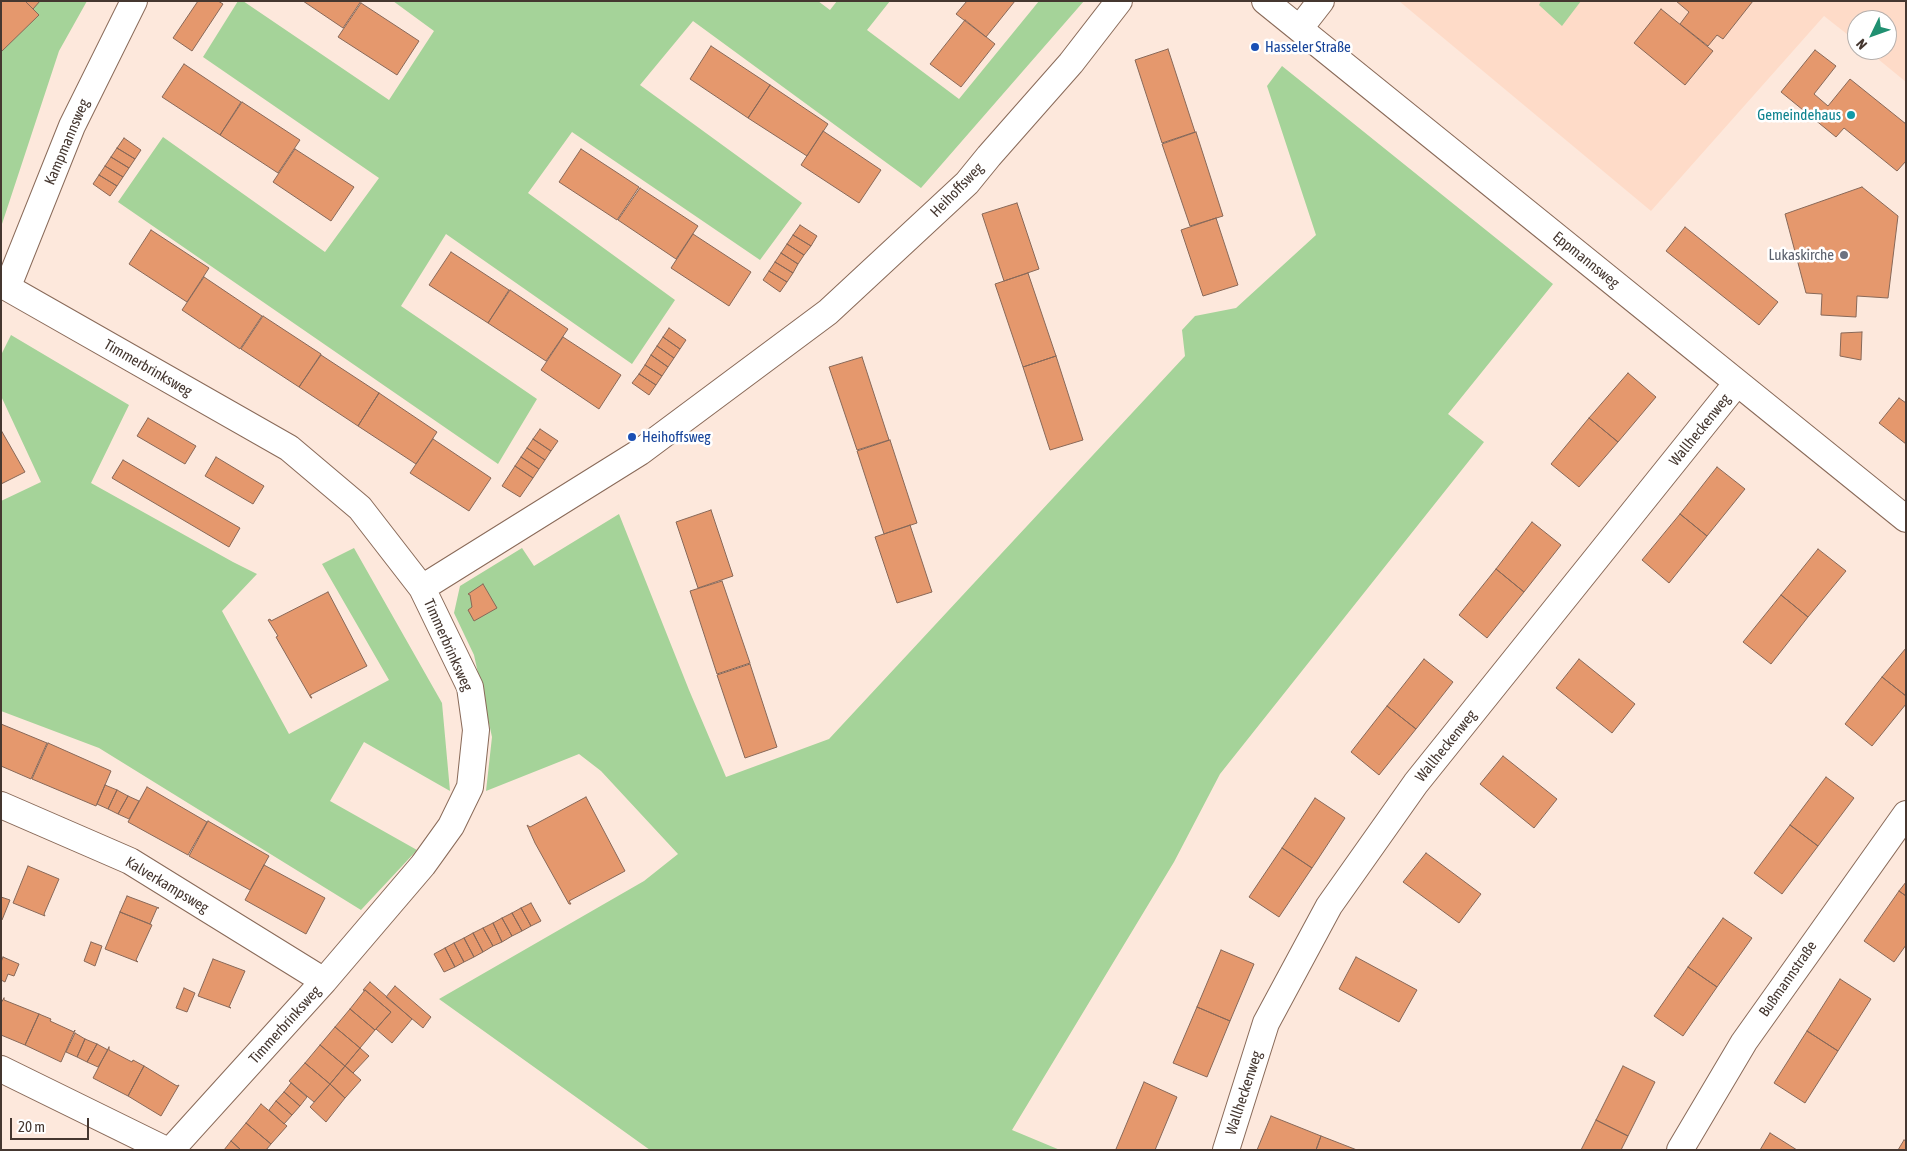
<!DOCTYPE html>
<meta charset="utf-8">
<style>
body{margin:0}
#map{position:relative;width:1907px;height:1151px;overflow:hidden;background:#fde8dc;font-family:"Asap Condensed",sans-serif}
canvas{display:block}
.frame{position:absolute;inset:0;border:2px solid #453730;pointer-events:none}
.north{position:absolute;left:1847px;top:10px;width:50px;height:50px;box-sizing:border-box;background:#fff;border:1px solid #b5afac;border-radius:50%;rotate:228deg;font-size:14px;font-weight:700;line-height:20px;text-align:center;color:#453730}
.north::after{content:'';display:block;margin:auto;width:18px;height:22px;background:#209071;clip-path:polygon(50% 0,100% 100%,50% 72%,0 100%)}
.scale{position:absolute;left:10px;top:1118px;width:79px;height:22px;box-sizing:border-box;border:2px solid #453730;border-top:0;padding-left:6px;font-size:15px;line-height:18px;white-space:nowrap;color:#453730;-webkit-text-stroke:4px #fff;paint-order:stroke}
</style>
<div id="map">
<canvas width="1907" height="1151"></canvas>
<div class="frame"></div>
<div class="north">N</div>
<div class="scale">20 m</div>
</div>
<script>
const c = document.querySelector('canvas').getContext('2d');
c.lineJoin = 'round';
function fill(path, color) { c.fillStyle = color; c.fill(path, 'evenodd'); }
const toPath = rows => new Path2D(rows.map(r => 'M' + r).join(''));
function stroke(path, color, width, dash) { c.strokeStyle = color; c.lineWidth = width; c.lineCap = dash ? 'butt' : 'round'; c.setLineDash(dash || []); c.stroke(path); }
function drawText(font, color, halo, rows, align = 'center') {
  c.font = font + ' "Asap Condensed",sans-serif'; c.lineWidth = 5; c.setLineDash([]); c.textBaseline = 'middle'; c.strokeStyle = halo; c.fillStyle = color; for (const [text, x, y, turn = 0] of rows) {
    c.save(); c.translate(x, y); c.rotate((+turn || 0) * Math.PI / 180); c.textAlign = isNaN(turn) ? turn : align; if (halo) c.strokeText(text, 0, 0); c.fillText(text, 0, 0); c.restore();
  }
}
fill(toPath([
 [1399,1,1906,1,1906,82,1867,50,1887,50,1887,20,1857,20,1857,42,1824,16,1651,211]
]), '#fedbc8');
fill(toPath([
 [1,1,87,1,59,51,1,227],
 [238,1,243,1,389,100,434,31,393,1,818,1,830,10,837,1,890,1,867,30,959,99,1039,1,1084,1,921,188,693,21,640,85,802,203,760,260,572,132,528,193,675,300,632,364,446,234,401,306,537,399,498,464,118,202,163,137,325,252,379,178,203,57],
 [1541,1,1581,1,1562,26,1539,5],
 [1282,66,1553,284,1448,414,1484,442,1220,774,1174,862,1012,1130,1060,1150,650,1150,439,999,644,881,678,854,601,771,579,754,486,791,492,737,474,655,454,613,460,586,522,548,534,566,619,514,689,690,726,777,829,739,1185,356,1182,330,1195,316,1236,308,1316,235,1267,86],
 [11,335,129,405,91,483,233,562,257,574,222,611,289,734,389,680,322,564,354,548,442,703,450,791,364,742,330,801,417,850,361,910,99,748,1,711,1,501,41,482,1,396,1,355]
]), '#a5d399');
const building = toPath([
 [1,1,25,1,39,15,1,52,1,1],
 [25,1,40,1,33,9,25,1],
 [198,1,218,1,223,4,192,51,173,38,198,1],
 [303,1,361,1,343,28,303,1],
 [967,1,1015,1,986,37,956,14,967,1],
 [1676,1,1753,1,1723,39,1717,35,1708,46,1680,24,1689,12,1676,1],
 [361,3,419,41,397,75,338,37,361,3],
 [1661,9,1713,51,1685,85,1634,43,1661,9],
 [965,20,995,44,961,87,930,64,965,20],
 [711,46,770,85,748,118,690,79,711,46],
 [1168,49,1195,132,1162,143,1135,60,1168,49],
 [1815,50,1836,66,1814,94,1828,106,1850,79,1906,124,1906,161,1897,171,1844,128,1836,137,1781,92,1815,50],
 [184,64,241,102,220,135,162,97,184,64],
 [770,85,828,124,807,156,748,118,770,85],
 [242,102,300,140,278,173,220,135,242,102],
 [823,131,881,170,859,203,801,165,823,131],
 [1196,132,1223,216,1190,226,1162,144,1196,132],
 [124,138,141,150,135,159,117,148,124,138],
 [117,148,135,159,129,168,111,157,117,148],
 [295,149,354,187,331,221,273,182,295,149],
 [581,149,639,187,617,220,559,182,581,149],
 [111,157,129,168,123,177,105,166,111,157],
 [105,166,123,177,117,186,99,175,105,166],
 [99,175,117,186,110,196,93,184,99,175],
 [1862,187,1898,216,1888,298,1857,296,1856,317,1821,315,1822,294,1806,293,1785,214,1862,187],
 [640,188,698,226,676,259,618,220,640,188],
 [1017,203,1039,269,1004,281,982,214,1017,203],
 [1216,218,1238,285,1203,296,1181,230,1216,218],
 [800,225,817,236,811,246,793,235,800,225],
 [1685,227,1778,302,1759,325,1666,251,1685,227],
 [151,230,209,268,187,302,129,264,151,230],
 [693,234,751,272,729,306,671,268,693,234],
 [793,235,811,246,804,255,787,244,793,235],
 [787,244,804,255,798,264,781,253,787,244],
 [451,252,509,290,488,323,429,285,451,252],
 [781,253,798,264,793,273,775,262,781,253],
 [775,262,793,273,787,282,769,271,775,262],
 [769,271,787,282,780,292,763,280,769,271],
 [1028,273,1056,356,1023,367,995,284,1028,273],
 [204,277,262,316,240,349,182,310,204,277],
 [510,290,568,329,546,361,488,323,510,290],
 [263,316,321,354,299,387,241,349,263,316],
 [669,328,686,340,680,349,663,337,669,328],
 [1862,332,1861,360,1840,356,1841,333,1862,332],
 [563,337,621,375,599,409,541,370,563,337],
 [663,337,680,349,674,358,657,346,663,337],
 [657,346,674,358,668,367,651,355,657,346],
 [321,355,379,393,358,426,299,387,321,355],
 [651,355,668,367,662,376,645,365,651,355],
 [1056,356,1083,440,1050,450,1023,367,1056,356],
 [862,357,889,440,857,450,829,367,862,357],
 [645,365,662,376,656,385,639,374,645,365],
 [1628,373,1656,397,1618,442,1589,418,1628,373],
 [639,374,656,385,649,395,632,383,639,374],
 [379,393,437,432,416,464,358,426,379,393],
 [1899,398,1906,403,1906,444,1879,423,1899,398],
 [148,418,196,446,185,464,137,436,148,418],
 [1589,418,1618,442,1579,487,1551,464,1589,418],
 [540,429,558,441,551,451,533,439,540,429],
 [1,430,25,472,1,484,1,430],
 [433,439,491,478,469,511,410,473,433,439],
 [533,439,551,451,545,460,527,448,533,439],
 [890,440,917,523,884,534,857,451,890,440],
 [527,448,545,460,539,469,521,457,527,448],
 [216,457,264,486,253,504,205,476,216,457],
 [521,457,539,469,533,478,515,466,521,457],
 [123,460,240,528,229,547,112,478,123,460],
 [515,466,533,478,520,497,502,486,515,466],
 [1717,467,1745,489,1707,536,1680,514,1717,467],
 [711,510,733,576,698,588,676,522,711,510],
 [1680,514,1707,536,1669,583,1642,560,1680,514],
 [1532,522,1561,545,1524,592,1496,569,1532,522],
 [910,525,932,592,897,603,875,537,910,525],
 [1818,549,1846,571,1808,617,1781,595,1818,549],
 [1496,569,1524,592,1487,638,1459,615,1496,569],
 [722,581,750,663,717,674,690,591,722,581],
 [483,584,497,608,474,621,468,610,472,607,470,595,468,594,483,584],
 [328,592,367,666,310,695,312,698,311,698,276,637,278,636,268,620,270,619,271,621,328,592],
 [1781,595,1808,617,1771,664,1743,642,1781,595],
 [1906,648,1906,696,1882,677,1906,648],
 [1424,659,1453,682,1416,729,1387,706,1424,659],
 [1579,659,1635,704,1612,733,1556,688,1579,659],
 [750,664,777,747,745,758,717,675,750,664],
 [1882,677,1906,696,1906,704,1872,746,1845,724,1882,677],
 [1387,706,1416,729,1379,775,1351,752,1387,706],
 [1,724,47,743,31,779,1,766,1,724],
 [48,743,111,771,96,806,32,779,48,743],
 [1503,756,1557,799,1534,828,1480,784,1503,756],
 [1826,777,1854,798,1818,846,1790,825,1826,777],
 [105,785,117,790,108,809,97,804,105,785],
 [147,787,207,822,188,855,128,822,147,787],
 [117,790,128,796,118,814,108,809,117,790],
 [128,796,139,801,129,819,118,814,128,796],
 [586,797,625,871,569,901,571,904,569,904,535,843,527,825,530,827,586,797],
 [1315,798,1345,818,1312,868,1282,848,1315,798],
 [208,821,269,856,250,890,189,856,208,821],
 [1790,825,1818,846,1782,894,1754,873,1790,825],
 [1282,848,1312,868,1279,917,1249,897,1282,848],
 [1426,853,1481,894,1459,923,1403,882,1426,853],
 [264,865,325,898,306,934,245,900,264,865],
 [28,866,59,879,44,914,45,916,13,903,28,866],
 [1906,882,1906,896,1899,891,1906,882],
 [1899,891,1906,896,1906,945,1894,962,1864,941,1899,891],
 [127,896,159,908,157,908,150,924,120,912,127,896],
 [1,897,10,900,2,920,1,919,1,897],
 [531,903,541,921,531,926,521,908,531,903],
 [521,908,531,926,522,931,512,913,521,908],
 [120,912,152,925,136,960,138,962,105,949,120,912],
 [512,913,522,931,512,936,502,918,512,913],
 [502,918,512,936,502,942,493,923,502,918],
 [1723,918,1752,938,1717,987,1688,967,1723,918],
 [493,923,502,942,493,946,483,928,493,923],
 [483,928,493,946,483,952,473,933,483,928],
 [473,933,483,952,474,957,464,938,473,933],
 [464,938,474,957,464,962,454,943,464,938],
 [91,942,102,946,95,966,84,961,91,942],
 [454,943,464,962,455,967,445,948,454,943],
 [445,948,455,967,444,972,434,954,445,948],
 [1221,950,1254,964,1230,1021,1197,1007,1221,950],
 [3,957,19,964,14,976,8,974,5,982,1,980,1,962,3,957],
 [1356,957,1417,990,1399,1022,1339,989,1356,957],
 [213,959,245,971,229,1007,231,1008,198,996,213,959],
 [1688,967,1717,987,1683,1036,1654,1016,1688,967],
 [1840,979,1871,999,1838,1051,1807,1031,1840,979],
 [370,982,412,1019,392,1043,376,1029,391,1012,365,990,365,991,363,990,370,982],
 [395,986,431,1017,423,1028,386,997,395,986],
 [184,988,195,993,187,1012,176,1008,184,988],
 [365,990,391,1012,375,1030,350,1009,365,990],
 [4,998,4,1000,39,1014,25,1045,1,1035,1,1003,4,998],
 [1197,1007,1230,1021,1207,1077,1173,1063,1197,1007],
 [350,1009,375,1030,360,1048,335,1027,350,1009],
 [39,1014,51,1019,50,1021,74,1032,75,1030,61,1062,25,1045,39,1014],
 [335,1027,360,1048,345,1066,320,1045,335,1027],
 [1807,1031,1838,1051,1805,1103,1774,1083,1807,1031],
 [75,1033,85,1039,77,1057,66,1052,75,1033],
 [85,1039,97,1044,87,1062,77,1057,85,1039],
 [97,1044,108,1050,98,1067,87,1062,97,1044],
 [320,1045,345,1066,330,1084,305,1063,320,1045],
 [109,1047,109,1050,132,1062,133,1060,144,1066,128,1096,93,1078,109,1047],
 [360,1048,369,1056,353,1073,345,1066,360,1048],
 [305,1063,330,1084,314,1102,289,1081,305,1063],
 [144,1066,177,1086,179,1085,161,1116,128,1096,144,1066],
 [345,1066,361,1080,345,1098,330,1084,345,1066],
 [1623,1066,1655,1082,1628,1136,1596,1120,1623,1066],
 [1144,1082,1177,1097,1155,1150,1118,1150,1116,1149,1144,1082],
 [291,1083,307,1097,300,1106,284,1092,291,1083],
 [330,1084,345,1098,326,1122,310,1107,330,1084],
 [284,1092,300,1106,292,1115,276,1101,284,1092],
 [276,1101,292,1115,284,1124,269,1110,276,1101],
 [261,1104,287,1126,271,1144,246,1123,261,1104],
 [1271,1116,1321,1136,1316,1150,1257,1150,1271,1116],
 [1596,1120,1628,1136,1621,1150,1581,1150,1596,1120],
 [246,1123,271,1144,266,1150,241,1150,231,1141,246,1123],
 [1770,1133,1797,1150,1760,1150,1770,1133],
 [1321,1136,1357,1150,1316,1150,1321,1136],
 [1904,1140,1906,1141,1906,1150,1898,1150,1904,1140],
 [231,1141,241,1150,224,1150,231,1141]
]);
fill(building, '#e5986d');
stroke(building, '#886858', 1);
const minor = toPath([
 [1265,1,1906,519],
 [1300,28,1321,1],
 [1,284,289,448,360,508,422,588,470,687,476,730,470,787,451,826,423,865,324,981,171,1150],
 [8,286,72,126,134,1],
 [422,588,640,452,828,312,967,183,989,156,1071,63,1119,1],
 [1,805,130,861,324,981],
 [1,1069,166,1150],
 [1226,1150,1266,1023,1329,906,1416,783,1737,383],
 [1680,1150,1744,1042,1906,814]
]);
stroke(minor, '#896a59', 28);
stroke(minor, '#fff', 26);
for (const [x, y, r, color] of [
 [1255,47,5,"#1a4fb4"],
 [1851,115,5,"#0f9aa8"],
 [1844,255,5,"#6b7280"],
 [632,437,5,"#1a4fb4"]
]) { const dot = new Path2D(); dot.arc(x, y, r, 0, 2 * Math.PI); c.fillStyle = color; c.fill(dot); stroke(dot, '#fff', 2); }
drawText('15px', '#164399', '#fff', [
 ["Hasseler Straße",1265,47],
 ["Heihoffsweg",642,437]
], 'left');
drawText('15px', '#0d838f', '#fff', [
 ["Gemeindehaus",1841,115]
], 'right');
drawText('15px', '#453730', '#fff', [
 ["Kampmannsweg",67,142,-67],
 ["Heihoffsweg",957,190,-46],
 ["Eppmannsweg",1586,260,39],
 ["Timmerbrinksweg",148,368,30],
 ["Wallheckenweg",1700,430,-51],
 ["Timmerbrinksweg",448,645,66],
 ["Wallheckenweg",1446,746,-51],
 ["Kalverkampsweg",167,885,31],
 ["Bußmannstraße",1788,979,-55],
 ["Timmerbrinksweg",285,1025,-48],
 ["Wallheckenweg",1244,1093,-72]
]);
drawText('15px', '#5b616d', '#fff', [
 ["Lukaskirche",1834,255]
], 'right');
</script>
